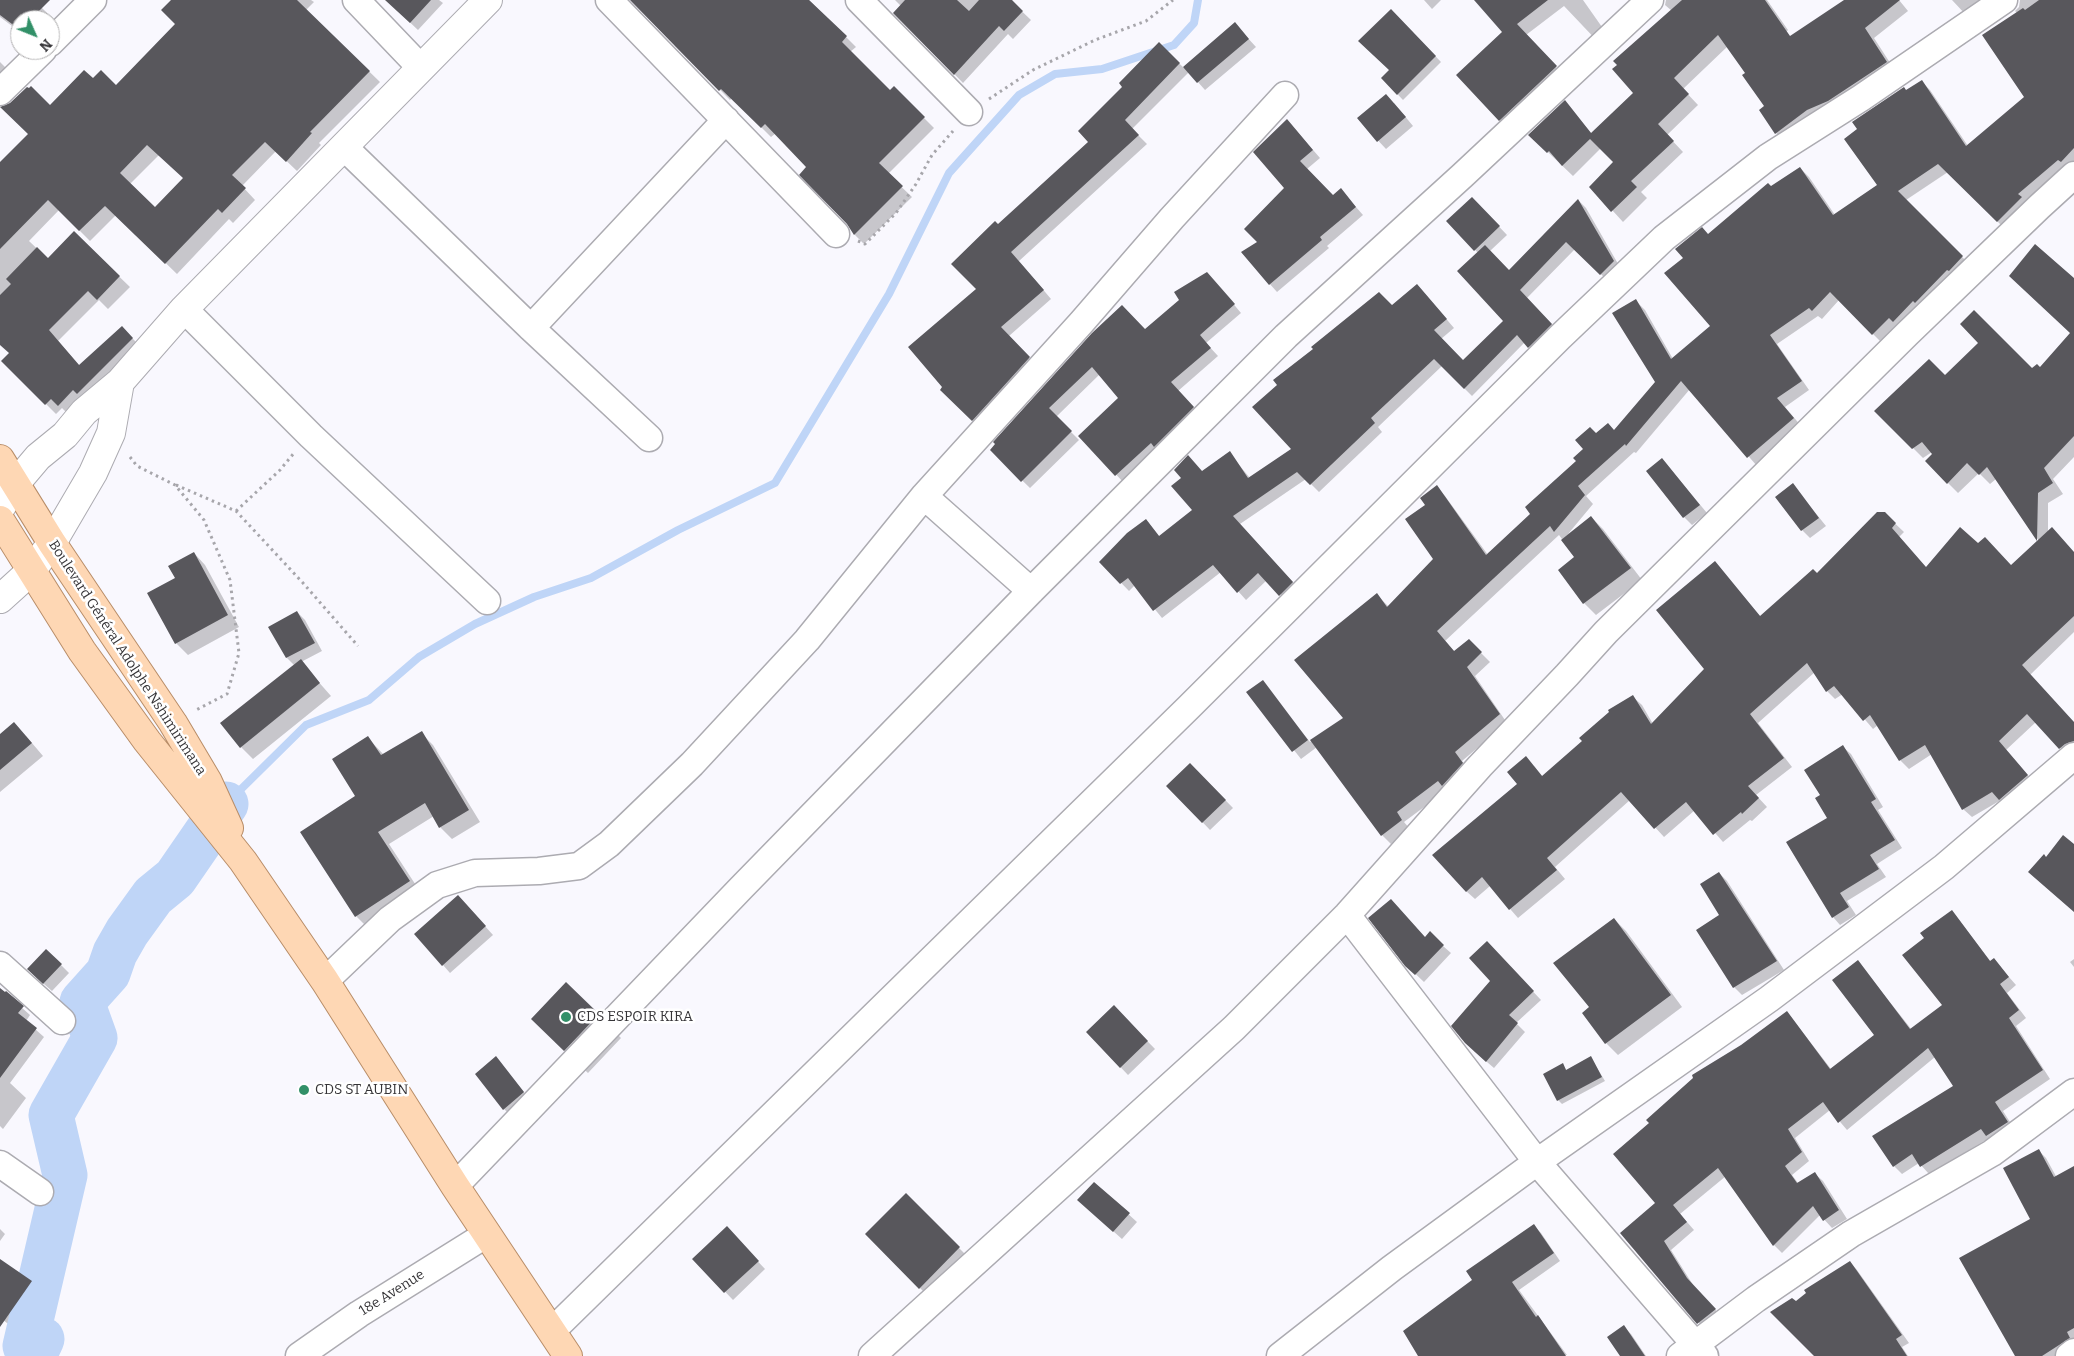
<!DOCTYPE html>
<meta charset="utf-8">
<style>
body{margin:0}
#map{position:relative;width:2074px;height:1356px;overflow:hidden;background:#f9f8fe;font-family:Bitter,serif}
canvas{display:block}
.north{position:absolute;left:10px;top:10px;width:50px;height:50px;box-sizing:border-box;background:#fff;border:1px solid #afaeaf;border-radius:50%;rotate:134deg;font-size:14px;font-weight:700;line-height:20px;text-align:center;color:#363538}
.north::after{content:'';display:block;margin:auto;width:18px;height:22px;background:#329068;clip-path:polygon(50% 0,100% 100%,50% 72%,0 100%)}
</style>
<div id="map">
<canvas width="2074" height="1356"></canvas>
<div class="north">N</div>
</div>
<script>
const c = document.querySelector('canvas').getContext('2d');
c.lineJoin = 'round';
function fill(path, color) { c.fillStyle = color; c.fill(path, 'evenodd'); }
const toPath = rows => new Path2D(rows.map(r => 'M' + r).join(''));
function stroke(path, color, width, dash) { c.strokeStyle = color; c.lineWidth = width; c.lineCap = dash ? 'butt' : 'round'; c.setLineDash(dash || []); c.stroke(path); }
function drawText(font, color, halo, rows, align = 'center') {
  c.font = font + ' Bitter,serif'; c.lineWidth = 5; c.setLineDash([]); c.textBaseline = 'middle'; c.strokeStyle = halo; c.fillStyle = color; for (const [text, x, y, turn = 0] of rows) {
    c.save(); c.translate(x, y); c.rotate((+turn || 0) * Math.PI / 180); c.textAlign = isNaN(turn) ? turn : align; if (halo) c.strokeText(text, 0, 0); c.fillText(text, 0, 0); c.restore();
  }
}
fill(toPath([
 [0,0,37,0,35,1,53,19,50,22,50,20,20,20,20,32,0,17],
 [173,0,311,0,314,2,306,10,380,82,319,143,321,145,297,171,276,151,242,186,255,200,233,223,229,219,177,274,116,215,90,241,59,210,29,241,48,259,74,233,130,287,108,309,99,300,58,341,80,366,122,328,143,349,69,415,62,408,56,414,3,361,11,354,0,343,0,164,29,134,50,106,93,80,116,86,177,24],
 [159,155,184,178,155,208,130,184],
 [386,0,439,0,443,3,418,30],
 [632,0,809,0,856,47,850,52,890,92,894,88,934,128,888,174,912,197,864,244,855,235,808,167,776,133,771,137,732,98,730,100],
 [895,0,1010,0,1031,20,1013,39,1008,34,963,83,895,13,901,6],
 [1424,0,1441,0,1432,9],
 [1475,0,1583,0,1609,37,1601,45,1564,6,1526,35,1566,78,1510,130,1500,120,1504,32],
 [1666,0,1767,0,1788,30,1771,49,1851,0,1899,0,1908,11,1874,38,1896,72,1786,142,1776,133,1766,106,1747,73,1728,46,1683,89,1698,105,1667,135,1683,152,1641,192,1647,198,1623,222,1591,187,1615,162,1601,148,1573,176,1530,135,1565,102,1592,134,1635,93,1672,11,1665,5],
 [1952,0,1985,0,1966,15],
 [2020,0,2074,0,2074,166,2006,230,1948,172,1906,200,1970,265,1881,342,1839,300,1822,319,1818,316,1777,344,1809,390,1785,407,1802,427,1757,466,1690,389,1636,453,1634,452,1586,496,1593,504,1568,534,1591,517,1603,529,1642,580,1596,615,1584,603,1576,558,1559,535,1445,641,1455,652,1469,641,1490,662,1475,676,1507,723,1462,761,1471,772,1404,822,1410,829,1391,844,1382,835,1317,747,1301,759,1248,692,1262,682,1310,742,1345,718,1377,595,1389,607,1435,559,1426,505,1436,487,1445,496,1488,555,1532,514,1578,461,1596,435,1615,432,1656,382,1636,301,1645,310,1673,359,1712,326,1709,235,1800,168,1809,177,1835,215,1879,185,1907,91,1921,81,1930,90,1968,146,2026,97,2017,13,2015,11,2019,7],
 [1391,10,1441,62,1403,100,1382,78,1390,70],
 [1235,24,1256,47,1205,90,1189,72,1132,129,1147,144,1019,261,1051,299,1009,336,1037,367,981,429,942,390,978,289,998,226,1090,142,1124,87,1159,44,1184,68],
 [0,62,15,77,0,92],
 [1394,103,1413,126,1386,149,1358,119],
 [1294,128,1320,158,1307,169,1333,196,1341,190,1363,215,1327,246,1329,248,1277,292,1242,253,1259,243,1285,189],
 [1472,198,1507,235,1490,251,1509,272,1578,200,1586,208,1621,269,1609,282,1575,249,1527,298,1559,332,1537,354,1525,342,1472,396,1442,366,1378,427,1382,432,1319,492,1306,479,1240,524,1300,590,1288,602,1267,580,1246,600,1221,572,1162,618,1135,585,1129,591,1101,562,1146,520,1160,537,1194,511,1202,472,1229,453,1250,478,1292,449,1392,307,1425,294,1454,328,1441,339,1463,362,1505,321,1478,253,1448,221],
 [1215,282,1241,313,1206,343,1218,356,1178,391,1201,415,1124,483,1080,436,1120,398,1100,374,1056,417,1079,440,1030,488,991,450,1093,334,1145,331],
 [2032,370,2074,392,2074,457,2053,479,2063,494,2048,503,2048,533,2074,553,2074,632,2030,675,2074,723,2074,753,2069,757,2036,722,2006,750,2036,785,2009,808,2001,800,1972,817,1963,809,1932,754,1909,769,1900,760,1878,725,1873,729,1843,694,1835,699,1827,691,1815,672,1758,723,1792,767,1756,795,1767,807,1752,821,1750,820,1723,842,1695,810,1664,837,1630,800,1555,867,1565,879,1518,918,1490,886,1475,899,1466,891,1519,784,1534,766,1543,777,1633,697,1642,705,1653,724,1705,669,1715,563,1761,617,1817,574,1884,513,1904,532,1899,537,1926,568,1978,545,2012,567,2039,541,1996,479,1990,484,1979,473,1958,493,1926,461,1934,454,1932,452,1923,458,1876,411,1945,377],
 [1662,459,1707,513,1692,525,1684,517],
 [1793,485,1826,526,1810,538,1802,530],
 [194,553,205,565,239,627,188,655,176,643,177,578],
 [297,612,305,620,322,651,301,662,331,696,253,759,241,747,295,666,287,658],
 [421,733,433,745,480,822,452,839,440,827,434,816,389,844,421,893,368,928,356,916,356,796,368,738,384,755],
 [0,736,26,736,43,756,0,792],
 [1843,747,1851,754,1883,807,1878,810,1902,848,1877,864,1886,877,1847,901,1856,915,1840,925,1833,917,1829,818,1821,796],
 [1190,764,1233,808,1210,830,1168,786],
 [1719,873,1727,881,1784,970,1742,995,1734,987,1721,915],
 [466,905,493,935,450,973,443,965],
 [1952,911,1991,962,1994,960,2016,985,2007,993,2026,1018,2016,1026,2050,1079,2003,1111,2015,1130,1995,1144,1989,1138,1929,1174,1919,1163,1902,1174,1894,1166,1954,1086,1935,1057,1847,1130,1830,1110,1795,1138,1809,1161,1792,1175,1798,1183,1814,1173,1823,1181,1847,1219,1832,1228,1820,1215,1782,1253,1774,1245,1726,1176,1680,1214,1694,1230,1671,1250,1695,1288,1723,1318,1706,1331,1622,1233,1657,1203,1742,1046,1787,1012,1831,1069,1875,1035,1858,962,1912,1030,1943,1005,1926,938],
 [1614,919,1626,931,1682,1007,1618,1055,1606,1043,1591,1007],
 [1425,938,1443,946,1451,953,1424,982,1406,965],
 [46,950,69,973,52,991,36,977],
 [1494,950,1541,1000,1516,1023,1525,1032,1494,1068,1474,1051,1492,981],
 [2074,959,2074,967,2070,962],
 [566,983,621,1038,588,1073,555,1042],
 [2,990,30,1015,26,1021,44,1037,10,1083,26,1098,3,1129,0,1126,0,993],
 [1114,1007,1155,1049,1128,1075,1087,1032],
 [496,1058,531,1101,512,1117,504,1109],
 [1591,1058,1605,1081,1562,1104,1558,1100,1563,1065,1567,1071],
 [2038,1150,2046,1158,2063,1189,2074,1195,2074,1348,2060,1356,2016,1356],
 [1094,1183,1137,1222,1122,1239,1087,1208],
 [906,1195,971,1260,932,1300,866,1234],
 [1533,1225,1541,1233,1560,1261,1519,1290,1567,1355,1420,1356,1474,1280],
 [0,1229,5,1234,0,1241],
 [734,1236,765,1269,733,1300,694,1259],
 [0,1260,31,1282,40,1291,14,1328,0,1318],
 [1850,1262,1857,1270,1909,1343,1902,1347,1908,1356,1815,1356,1796,1303],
 [1624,1327,1631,1334,1646,1356,1621,1356]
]), '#0003');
stroke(toPath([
 [226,804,306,725,369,700,419,657,475,624,534,597,591,578,678,530,775,483,889,294,949,173,1019,95,1055,74,1102,69,1174,45,1194,23,1198,0]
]), '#bfd5f7', 8);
stroke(toPath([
 [34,1356,42,1339,25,1346,65,1175,51,1115,95,1038,82,1002,108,973,115,953,127,932,153,896,175,878,226,804]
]), '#bfd5f7', 45);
fill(toPath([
 [0,0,50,0,30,20,20,20,20,30,0,15],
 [171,0,297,0,370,71,310,132,312,133,286,162,265,142,232,175,246,188,222,213,218,209,165,264,105,206,79,231,48,200,0,249,0,162,28,134,0,107,10,103,27,87,29,88,31,86,50,105,84,70,93,78,101,70,116,85,175,24,161,10],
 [147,145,183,178,155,207,120,173],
 [385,0,431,0,410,23],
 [630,0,809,0,847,36,842,42,890,90,894,86,925,117,879,163,903,186,854,235,847,224,799,175,806,167,765,124,761,128,721,89,719,91],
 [905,0,957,0,969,11,979,0,1012,0,1023,11,1004,31,999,26,954,75,893,13],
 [1474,0,1548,0,1517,24,1557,66,1499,121,1456,75,1502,32],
 [1682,0,1765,0,1790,36,1844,0,1900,0,1865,28,1887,62,1828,101,1807,110,1775,134,1759,110,1764,106,1742,75,1745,73,1718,35,1674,78,1689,94,1658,124,1674,141,1631,181,1637,187,1611,212,1589,187,1613,162,1590,139,1562,166,1549,151,1547,153,1528,135,1565,100,1591,133,1633,93,1612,69,1617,65,1613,61],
 [2039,0,2074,0,2074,148,2061,162,2058,160,2018,194,2022,197,1997,222,1938,164,1898,191,1963,256,1949,271,1947,270,1915,303,1913,301,1893,322,1889,318,1872,335,1830,292,1812,311,1809,308,1770,335,1802,381,1777,398,1794,418,1747,458,1681,381,1626,446,1625,444,1578,486,1585,495,1554,532,1550,526,1437,631,1454,651,1469,639,1482,652,1467,667,1500,714,1455,752,1463,763,1442,786,1438,781,1397,812,1402,820,1381,836,1310,740,1343,718,1294,660,1377,593,1387,607,1433,559,1405,519,1425,505,1420,498,1437,485,1486,555,1530,514,1525,507,1576,461,1573,458,1583,449,1575,440,1590,427,1596,433,1608,423,1614,430,1655,382,1612,313,1636,299,1671,359,1710,326,1664,273,1683,258,1675,249,1702,227,1708,234,1768,183,1771,186,1800,167,1833,215,1877,185,1844,139,1857,129,1852,122,1904,87,1906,90,1922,80,1966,146,2024,97,1982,35,2023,8,2025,10],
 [1391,9,1436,56,1397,95,1381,78,1389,70,1358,41],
 [1235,22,1249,39,1197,83,1183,67],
 [1159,42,1180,63,1125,120,1139,135,1011,252,1044,290,1001,327,1030,357,972,421,940,390,942,387,908,347,976,289,951,264,995,221,998,224,1088,142,1078,131,1122,87,1119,83],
 [1386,94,1406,117,1377,142,1357,118],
 [1287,119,1313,150,1300,161,1333,195,1341,188,1356,207,1320,237,1322,240,1269,285,1241,252,1257,242,1244,229,1284,188,1253,152],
 [1472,197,1500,226,1474,251,1446,221],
 [1578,199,1614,261,1600,275,1566,242,1520,290,1552,324,1528,348,1517,335,1464,389,1434,359,1371,418,1375,423,1310,485,1297,472,1233,516,1293,582,1279,596,1258,573,1237,593,1213,565,1153,611,1128,578,1120,584,1099,562,1127,533,1146,519,1159,536,1192,510,1171,486,1181,478,1174,470,1188,455,1202,471,1230,451,1248,478,1291,449,1252,407,1277,385,1273,380,1313,349,1311,347,1379,292,1392,305,1417,284,1447,319,1434,330,1463,360,1503,321,1457,271,1485,245,1509,270],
 [74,231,120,276,97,300,88,291,49,330,79,365,122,326,133,338,77,394,73,390,58,406,51,399,45,405,1,361,9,353,0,345,0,295,11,284,6,279,37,247,48,258],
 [2035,244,2074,278,2074,436,2044,468,2053,483,2038,493,2037,541,1987,467,1979,475,1967,463,1947,484,1925,461,1932,454,1922,442,1912,449,1874,411,1929,359,1945,375,1978,343,1960,324,1974,310,2032,368,2037,364,2040,367,2070,333,2009,276],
 [1207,272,1235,304,1200,335,1211,348,1171,382,1194,407,1154,447,1151,443,1115,476,1078,436,1118,398,1092,367,1049,408,1072,431,1021,482,990,450,995,444,993,442,1092,333,1122,305,1145,329,1179,300,1174,292],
 [1662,458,1700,505,1683,518,1646,471],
 [1793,483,1819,518,1801,531,1775,497],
 [1877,512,1885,512,1896,523,1892,528,1926,567,1960,527,1978,543,1985,537,2011,565,2052,527,2074,552,2074,616,2022,665,2074,722,2074,741,2065,744,2059,749,2027,714,1999,741,2028,775,1999,800,1992,792,1962,810,1925,745,1899,761,1870,715,1863,721,1834,686,1826,692,1807,663,1750,714,1784,758,1748,786,1759,798,1742,814,1741,812,1713,835,1686,802,1654,829,1621,792,1547,858,1557,870,1509,910,1482,877,1466,892,1432,855,1517,784,1507,772,1526,756,1542,776,1582,741,1579,738,1609,712,1608,710,1633,695,1651,724,1704,669,1656,610,1715,561,1760,616,1813,569,1817,573],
 [1591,516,1631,568,1583,604,1558,570,1574,557,1561,540],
 [194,552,228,615,175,644,147,593,175,578,168,566],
 [297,611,315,643,286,658,268,627],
 [301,659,320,683,240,748,220,723],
 [1263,680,1308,740,1292,752,1246,692],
 [14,722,32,743,0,770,0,734],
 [422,731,469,810,439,828,425,803,378,832,410,881,355,917,300,832,355,796,332,759,368,736,381,755],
 [1843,745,1876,799,1871,802,1895,840,1870,855,1879,869,1840,893,1849,907,1832,918,1786,842,1827,818,1815,798,1820,795,1804,770],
 [1190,763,1226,800,1202,823,1166,786],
 [2063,835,2074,844,2074,912,2028,872,2044,854,2046,857],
 [1719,872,1777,961,1733,988,1696,930,1719,915,1700,884],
 [458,895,486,926,442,966,414,934],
 [1391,899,1425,937,1430,931,1444,945,1415,975,1405,966,1368,918],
 [1952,910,1990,961,1994,958,2009,977,2000,984,2019,1010,2009,1018,2043,1070,1995,1102,2008,1122,1986,1136,1981,1129,1920,1167,1912,1154,1893,1167,1872,1136,1953,1086,1928,1048,1838,1123,1823,1102,1788,1129,1802,1152,1785,1166,1797,1183,1815,1172,1839,1210,1823,1221,1813,1206,1773,1246,1718,1168,1673,1205,1687,1222,1664,1241,1687,1278,1716,1309,1697,1324,1620,1233,1655,1203,1613,1154,1649,1123,1646,1120,1693,1078,1692,1075,1741,1045,1787,1011,1830,1069,1874,1035,1832,980,1858,960,1910,1029,1942,1005,1902,955,1924,938,1920,933],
 [1614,918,1671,995,1605,1044,1582,1013,1589,1007,1553,963],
 [1487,941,1534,991,1509,1015,1518,1023,1486,1062,1465,1043,1451,1026,1490,981,1469,958],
 [46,949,62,964,43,984,27,969],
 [566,982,599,1014,564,1051,531,1019],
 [0,988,5,992,6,991,24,1006,18,1013,37,1028,0,1078],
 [1114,1005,1148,1041,1120,1068,1086,1032],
 [496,1056,524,1092,503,1110,475,1074],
 [1591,1056,1602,1077,1557,1101,1543,1074,1563,1063,1566,1070],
 [2039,1149,2054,1177,2074,1166,2074,1328,2067,1332,2070,1338,2042,1356,2015,1356,1959,1258,2030,1219,2003,1168],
 [1094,1182,1130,1213,1113,1232,1077,1200],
 [906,1193,960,1247,919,1289,865,1234],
 [1534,1224,1554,1253,1512,1282,1536,1317,1538,1315,1566,1356,1418,1356,1403,1331,1472,1280,1466,1271],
 [727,1226,759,1261,724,1293,692,1259],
 [0,1259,32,1281,0,1327],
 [1850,1261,1902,1335,1896,1339,1907,1356,1814,1356,1770,1312,1792,1298,1796,1301,1806,1293,1804,1290],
 [1624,1325,1645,1356,1620,1356,1607,1337]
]), '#58575c');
const street = toPath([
 [356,0,421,68],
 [609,0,836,234],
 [859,0,969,112],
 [50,43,93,0],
 [0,92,43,50],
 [344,147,531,328,649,438],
 [184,309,311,436,487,601],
 [531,328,726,120],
 [924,496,1031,591],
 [1347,915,1537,1162,1705,1356],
 [0,965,62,1021],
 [325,981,390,919,437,885,475,873,539,871,579,866,609,844,692,764,807,640,924,496,1081,323,1172,218,1285,95],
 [0,1164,40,1192],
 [455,1186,741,888,1031,591,1286,336,1463,175,1650,0],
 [552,1331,1189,707,1560,337,1664,238,1768,157,1861,98,2004,0],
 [299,1356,359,1314,487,1234],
 [872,1356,1234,1028,1347,915,1480,766,1567,675,1606,632,1907,334,2039,207,2074,175],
 [1280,1356,1392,1268,1537,1162,1769,999,1944,867,2074,756],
 [1680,1356,1756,1299,1851,1234,1992,1153,2074,1092],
 [2069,1356,2074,1352]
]);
const secondary = toPath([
 [0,509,16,483,38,457,65,435,84,412,120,382,184,309,488,0],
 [0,599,31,571,52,543,93,473,111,433,120,382]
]);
const primary = toPath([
 [0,459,52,543,173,723,208,782,229,828],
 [0,520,82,651,147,741,243,861,325,981,455,1186,568,1356]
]);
stroke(street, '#acabb1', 29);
stroke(secondary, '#acabb1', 30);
stroke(primary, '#b88d68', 30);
stroke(toPath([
 [989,99,1033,70,1095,40,1146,21,1173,0],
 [858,241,865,244,896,213,916,184,932,155,953,131],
 [130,457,137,466,175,485,204,520,230,580,239,653,227,694,196,710],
 [176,485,236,511,303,583,358,646],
 [236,511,280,470,294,453]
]), '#a7a6ab', 3, [2.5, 4]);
stroke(street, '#fff', 26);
stroke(secondary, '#fff', 28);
stroke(primary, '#fed7b4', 28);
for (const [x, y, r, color] of [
 [566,1017,6,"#329068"],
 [304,1090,6,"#329068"]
]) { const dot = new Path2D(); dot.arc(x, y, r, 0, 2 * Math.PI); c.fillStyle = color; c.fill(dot); stroke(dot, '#fff', 2); }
drawText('14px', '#363538', '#fff', [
 ["Boulevard Général Adolphe Nshimirimana",127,658,57],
 ["18e Avenue",392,1293,-32]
]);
drawText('14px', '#363538', '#fff', [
 ["CDS ESPOIR KIRA",577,1017],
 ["CDS ST AUBIN",315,1090]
], 'left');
</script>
